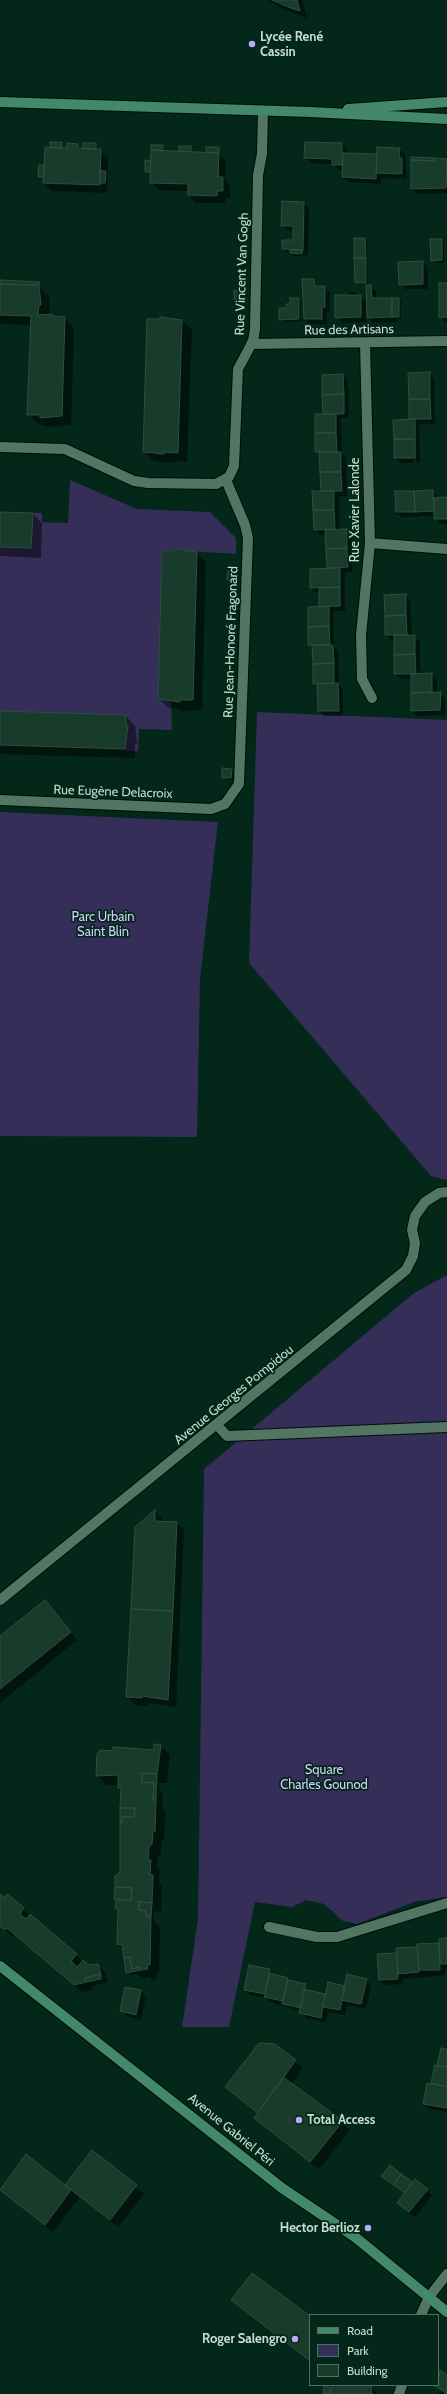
<!DOCTYPE html>
<meta charset="utf-8">
<style>
body{margin:0}
#map{position:relative;width:447px;height:2394px;overflow:hidden;background:#032719;font-family:Cabin,sans-serif}
canvas{display:block}
.legend{position:absolute;left:309px;top:2314px;width:130px;height:72px;box-sizing:border-box;background:#032719;border:1px solid #526f63;margin:0;padding:5px 7px;list-style:none;font-size:12px;color:#c8dbd1}
.legend li{display:flex;align-items:center;gap:8px;height:20px}
.legend b{width:20px;border:1px solid #526f63}
</style>
<div id="map">
<canvas width="447" height="2394"></canvas>
<ul class="legend">
<li><b style="height:5px;background:#43876c"></b>Road</li>
<li><b style="height:11px;background:#342e58"></b>Park</li>
<li><b style="height:11px;background:#193b2c"></b>Building</li>
</ul>
</div>
<script>
const c = document.querySelector('canvas').getContext('2d');
c.lineJoin = 'round';
function fill(path, color) { c.fillStyle = color; c.fill(path, 'evenodd'); }
const toPath = rows => new Path2D(rows.map(r => 'M' + r).join(''));
function stroke(path, color, width, dash) { c.strokeStyle = color; c.lineWidth = width; c.lineCap = dash ? 'butt' : 'round'; c.setLineDash(dash || []); c.stroke(path); }
function drawText(font, color, halo, rows, align = 'center') {
  c.font = font + ' Cabin,sans-serif'; c.lineWidth = 3.5; c.setLineDash([]); c.textBaseline = 'middle'; c.strokeStyle = halo; c.fillStyle = color; for (const [text, x, y, turn = 0] of rows) {
    c.save(); c.translate(x, y); c.rotate((+turn || 0) * Math.PI / 180); c.textAlign = isNaN(turn) ? turn : align; if (halo) c.strokeText(text, 0, 0); c.fillText(text, 0, 0); c.restore();
  }
}
fill(toPath([
 [70,480,137,509,210,512,236,538,236,554,184,551,184,549,162,551,158,699,171,699,172,730,139,729,138,751,125,751,128,726,126,726,126,715,0,711,0,547,31,548,33,513,42,513,42,522,68,523],
 [257,712,447,720,447,1180,431,1176,249,963],
 [0,812,218,822,200,979,197,1137,0,1136],
 [447,1275,447,1897,414,1902,357,1924,343,1921,324,1904,306,1900,292,1907,255,1902,229,2027,182,2027,198,1919,204,1469,414,1293]
]), '#342e58');
fill(toPath([
 [268,0,302,0,307,18,283,9],
 [62,143,64,149,78,145,83,149,95,144,98,150,108,158,107,193,52,191,44,183,45,179,39,177,52,148,51,147],
 [306,143,342,144,347,149,347,154,378,155,399,149,405,154,407,179,381,178,381,184,349,182,343,177,343,170,339,170,333,164,311,163,306,158],
 [163,146,165,152,181,152,180,151,190,147,193,153,209,153,207,152,218,148,221,156,226,161,225,180,230,186,230,198,225,198,225,203,196,203,189,195,189,191,159,190,151,182,151,174,146,172,150,162],
 [217,160,219,160,219,182,217,182],
 [446,160,447,193,417,194,412,189],
 [303,203,309,208,308,255,293,256,283,249,294,241,294,231,287,230,282,225],
 [365,239,367,241,368,286,376,291,376,299,398,299,401,301,401,319,397,319,397,322,373,323,366,316,366,322,343,323,336,317,350,296,348,292,355,292,368,303,367,285,358,285,356,283],
 [441,240,444,242,444,263,434,263,432,261],
 [423,262,428,268,428,289,405,289,400,284],
 [303,280,314,280,319,287,324,287,330,292,330,312,327,312,327,324,310,324,305,319],
 [0,281,39,283,41,289,49,296,50,315,65,318,74,328,71,425,51,427,38,424,28,414,32,325,0,324],
 [447,284,447,322,445,322,440,317],
 [243,292,245,294,245,302,237,302,235,299],
 [291,299,299,299,301,302,301,321,283,322,280,319,291,305],
 [182,321,192,330,187,462,174,461,174,463,154,461,144,451],
 [429,373,434,379,435,424,419,424,420,463,416,463,416,424,414,424,414,463,400,463,395,458,410,420,409,374],
 [343,375,348,381,349,418,341,418,342,454,346,458,347,496,339,496,339,530,347,530,352,535,352,572,345,573,345,611,333,611,334,647,338,651,339,685,343,689,343,716,324,716,319,711,318,688,314,683,313,649,309,645,320,608,320,593,316,593,311,587,328,569,327,534,320,535,315,529,322,492,321,456,316,452,324,415],
 [433,491,438,499,447,498,447,524,440,524,435,516,402,517,396,512],
 [0,513,33,514,42,523,41,558,0,556],
 [176,552,196,553,206,562,202,710,182,711,180,709,169,708,159,699],
 [237,572,239,575,239,583,231,582,228,580],
 [405,595,410,600,412,636,420,641,420,674,431,674,437,679,437,693,445,698,445,715,417,716,412,711,412,679,401,679,395,674,395,640,391,640,386,635],
 [0,712,126,716,135,726,137,744,135,744,135,758,0,754],
 [231,770,234,772,234,780,226,780,223,777],
 [155,1511,162,1519,162,1522,177,1523,184,1530,176,1707,149,1703,149,1706,135,1705,127,1697,136,1527],
 [45,1601,77,1640,0,1703,0,1637],
 [161,1746,170,1755,167,1783,159,1783,159,1790,163,1794,162,1808,165,1811,164,1841,162,1840,161,1854,158,1856,157,1868,160,1871,159,1883,162,1886,161,1912,154,1911,153,1919,160,1928,159,1974,156,1974,157,1978,152,1980,149,1977,143,1978,138,1974,130,1975,127,1973,124,1950,118,1944,119,1911,116,1909,115,1899,121,1873,122,1790,119,1787,119,1780,117,1785,106,1785,97,1775,155,1751],
 [0,1895,23,1909,89,1966,98,1965,105,1972,108,1982,92,1986,93,1990,82,1992,15,1934,13,1937,0,1925],
 [447,1939,447,1969,445,1969,445,1975,403,1979,403,1984,385,1985,380,1980,398,1954,397,1949,440,1944],
 [250,1966,270,1970,276,1976,305,1985,310,1992,326,1995,366,1979,371,1985,366,2009,347,2005,345,2015,328,2012,326,2022,306,2018,301,2011,270,2002,266,1998,250,1995,245,1989],
 [126,1988,141,1991,146,1996,141,2020,127,2016,121,2011],
 [275,2045,303,2068,291,2084,350,2130,319,2169,263,2126,255,2118,258,2114,226,2087],
 [447,2050,447,2112,430,2109,424,2104,435,2066,438,2067],
 [92,2152,144,2194,118,2227,80,2197,53,2232,0,2189,27,2156,66,2186],
 [385,2178,413,2184,427,2190,432,2195,415,2217,404,2208,406,2193],
 [233,2300,310,2317,310,2362,242,2309],
 [440,2371,447,2376,447,2394,438,2394,440,2391,433,2385,438,2385],
 [335,2385,369,2385,378,2394,323,2394,325,2387,332,2389]
]), '#0007');
const building = toPath([
 [272,0,297,0,300,11,288,7,272,0],
 [50,142,62,142,62,148,50,147,50,142],
 [305,142,342,143,342,165,332,165,332,159,304,158,305,142],
 [67,143,78,144,78,148,101,149,100,185,43,183,45,147,67,148,67,143],
 [83,143,96,143,96,149,83,149,83,143],
 [151,145,163,145,163,151,151,150,151,145],
 [179,146,191,146,191,152,179,151,179,146],
 [206,147,219,147,219,153,206,152,206,147],
 [377,147,400,148,399,158,402,158,402,174,376,173,377,147],
 [151,150,219,153,218,177,223,177,223,191,217,191,217,196,188,195,188,184,150,183,151,150],
 [343,153,377,154,376,179,342,177,343,153],
 [411,157,434,158,435,161,411,160,411,157],
 [434,158,447,159,446,188,411,189,411,160,435,161,434,158],
 [145,160,151,161,150,172,145,172,145,160],
 [39,165,44,165,44,177,38,177,39,165],
 [100,171,106,171,105,183,100,183,100,171],
 [282,201,304,202,303,250,282,249,282,240,293,240,293,226,281,226,282,201],
 [354,238,365,238,366,258,354,258,354,238],
 [430,239,442,239,442,260,431,261,430,239],
 [290,250,303,250,302,254,290,253,290,250],
 [354,258,366,258,366,283,355,283,354,258],
 [423,261,423,284,399,285,398,262,423,261],
 [302,279,314,279,315,286,325,286,325,307,322,307,322,319,304,319,302,279],
 [0,280,40,282,39,285,0,284,0,280],
 [439,283,447,283,447,317,439,318,439,283],
 [0,284,39,285,41,305,39,305,38,315,52,314,52,316,65,317,62,416,40,418,40,415,27,415,31,316,0,315,0,284],
 [366,285,371,285,372,298,392,298,392,317,367,318,366,285],
 [234,290,243,291,243,300,234,300,234,290],
 [335,295,361,295,361,317,335,318,335,295],
 [290,298,299,298,299,319,279,320,279,308,286,308,286,304,290,304,290,298],
 [392,298,399,298,399,317,392,317,392,298],
 [160,317,182,320,178,453,164,452,164,454,143,452,147,319,160,319,160,317],
 [430,372,430,399,409,399,408,373,430,372],
 [343,374,344,394,322,395,322,375,343,374],
 [344,394,344,414,323,414,322,395,344,394],
 [409,399,430,399,431,419,409,419,409,399],
 [315,414,336,414,336,433,315,433,315,414],
 [415,419,415,439,394,439,393,420,415,419],
 [315,433,336,433,337,452,315,452,315,433],
 [394,439,415,439,415,458,394,458,394,439],
 [319,452,341,452,341,472,320,472,319,452],
 [320,472,341,472,342,491,321,491,320,472],
 [433,490,434,511,415,512,414,491,433,490],
 [312,491,334,491,334,510,313,510,312,491],
 [395,491,414,491,415,512,396,512,395,491],
 [447,497,447,519,434,519,434,498,447,497],
 [313,510,334,510,335,529,314,530,313,510],
 [0,512,33,513,31,548,0,547,0,512],
 [347,529,347,548,326,549,325,530,347,529],
 [347,548,348,567,327,568,326,549,347,548],
 [175,549,197,552,193,700,180,700,180,702,158,699,162,551,175,551,175,549],
 [340,568,340,587,310,588,310,569,340,568],
 [228,571,237,571,237,581,227,580,228,571],
 [340,587,340,606,319,607,319,588,340,587],
 [406,594,406,615,385,616,384,595,406,594],
 [329,606,329,626,308,627,308,607,329,606],
 [406,615,407,635,385,635,385,616,406,615],
 [329,626,330,645,308,645,308,627,329,626],
 [394,635,415,635,415,654,394,655,394,635],
 [312,645,333,645,334,663,313,664,312,645],
 [415,654,416,674,394,674,394,655,415,654],
 [334,663,334,683,313,684,313,664,334,663],
 [432,673,432,692,411,693,411,674,432,673],
 [338,683,339,711,318,711,317,684,338,683],
 [441,692,440,710,411,711,411,693,441,692],
 [0,711,126,715,126,726,128,726,125,749,0,745,0,711],
 [222,768,232,769,231,778,222,778,222,768],
 [155,1510,155,1521,177,1522,173,1611,131,1609,135,1527,155,1510],
 [45,1600,71,1632,0,1689,0,1636,45,1600],
 [131,1609,173,1611,168,1700,142,1696,142,1698,126,1697,131,1609],
 [154,1744,161,1745,157,1774,142,1773,142,1782,154,1783,153,1800,156,1800,155,1832,153,1831,152,1844,149,1847,148,1860,151,1860,150,1874,153,1875,152,1903,139,1902,139,1910,146,1911,146,1916,151,1917,150,1965,147,1964,148,1969,141,1970,140,1967,132,1969,130,1957,124,1958,122,1945,117,1944,118,1909,115,1909,116,1900,131,1900,132,1888,115,1887,115,1876,120,1872,120,1822,122,1823,122,1817,134,1817,135,1808,120,1808,121,1788,118,1788,118,1775,96,1776,97,1754,100,1750,113,1751,113,1747,154,1750,154,1744],
 [142,1773,157,1774,156,1800,153,1800,154,1783,142,1782,142,1773],
 [120,1808,135,1808,134,1817,122,1817,122,1823,120,1822,120,1808],
 [115,1887,132,1888,131,1900,114,1899,115,1887],
 [0,1894,4,1897,8,1894,24,1908,20,1914,26,1919,30,1914,77,1954,71,1961,77,1967,83,1960,89,1965,98,1964,101,1974,85,1978,86,1982,74,1985,7,1928,5,1930,0,1926,0,1894],
 [139,1902,152,1903,151,1917,146,1916,146,1911,139,1910,139,1902],
 [447,1938,447,1964,440,1964,439,1939,447,1938],
 [439,1943,440,1970,419,1970,417,1944,439,1943],
 [417,1947,419,1972,398,1974,396,1948,417,1947],
 [397,1953,398,1979,379,1980,377,1954,397,1953],
 [130,1957,132,1969,140,1967,141,1970,126,1973,124,1958,130,1957],
 [249,1965,270,1969,265,1994,244,1990,249,1965],
 [270,1973,288,1978,283,2001,264,1997,270,1973],
 [101,1974,101,1979,86,1982,85,1978,101,1974],
 [347,1974,367,1979,361,2004,341,2000,347,1974],
 [288,1980,306,1984,301,2008,282,2004,288,1980],
 [328,1982,345,1986,340,2010,323,2007,328,1982],
 [125,1987,141,1990,136,2015,120,2011,125,1987],
 [304,1989,325,1994,321,2018,299,2013,304,1989],
 [259,2043,275,2044,296,2060,258,2113,225,2087,259,2043],
 [441,2048,447,2049,447,2067,437,2066,441,2048],
 [435,2065,447,2067,447,2087,431,2083,435,2065],
 [283,2077,343,2121,310,2162,254,2118,283,2077],
 [427,2083,447,2087,447,2108,423,2104,427,2083],
 [92,2150,137,2185,110,2220,65,2185,92,2150],
 [26,2154,71,2190,45,2225,0,2190,26,2154],
 [390,2165,401,2174,394,2185,381,2176,390,2165],
 [401,2174,413,2182,405,2193,394,2185,401,2174],
 [415,2179,428,2189,409,2212,397,2203,415,2179],
 [252,2273,310,2316,310,2361,231,2300,252,2273],
 [440,2370,447,2375,447,2394,433,2385,438,2385,440,2370],
 [334,2385,371,2385,372,2394,322,2394,328,2394,334,2385],
 [324,2386,332,2388,328,2394,323,2393,324,2386]
]);
fill(building, '#193b2c');
stroke(building, '#2d4f3f', 1);
const street = toPath([
 [365,343,370,543,361,635,362,679,372,698],
 [251,344,447,341],
 [0,447,65,449,134,481,148,483,216,484,229,477,234,466,238,369,253,341,255,329,258,175,262,154,263,111],
 [370,543,447,549],
 [0,800,211,809,225,804,239,784,248,538,245,525,226,480],
 [217,1425,227,1436,447,1427],
 [0,1600,406,1270,413,1256,415,1243,412,1230,415,1216,425,1202,439,1193,447,1192],
 [269,1927,317,1937,337,1937,447,1903],
 [421,2315,429,2297,447,2274],
 [399,2394,402,2385]
]);
const secondary = toPath([
 [0,102,310,112,447,119],
 [348,109,447,102],
 [0,1966,282,2188,355,2237,447,2312]
]);
stroke(street, '#000e05', 12);
stroke(secondary, '#000e05', 12);
stroke(street, '#527564', 10);
stroke(secondary, '#43876c', 10);
for (const [x, y, r, color] of [
 [252,44,4,"#b4acf9"],
 [299,2120,4,"#b4acf9"],
 [368,2228,4,"#b4acf9"],
 [295,2339,4,"#b4acf9"]
]) { const dot = new Path2D(); dot.arc(x, y, r, 0, 2 * Math.PI); c.fillStyle = color; c.fill(dot); stroke(dot, '#032719', 1.5); }
drawText('bold 13px', '#c8dbd1', '#032719', [
 ["Lycée René",260,37],
 ["Cassin",260,52],
 ["Total Access",307,2120],
 ["Hector Berlioz",360,2228,"right"],
 ["Roger Salengro",287,2339,"right"]
], 'left');
drawText('13px', '#c8dbd1', '#032719', [
 ["Rue Vincent Van Gogh",242,274,-88],
 ["Rue des Artisans",349,330,-1],
 ["Rue Xavier Lalonde",355,510,-90],
 ["Rue Jean-Honoré Fragonard",231,642,-88],
 ["Rue Eugène Delacroix",113,792,2],
 ["Avenue Georges Pompidou",234,1395,-39],
 ["Avenue Gabriel Péri",231,2130,39]
]);
drawText('13px', '#d2cffc', '#032719', [
 ["Parc Urbain",103,917],
 ["Saint Blin",103,932],
 ["Square",324,1770],
 ["Charles Gounod",324,1785]
]);
</script>
